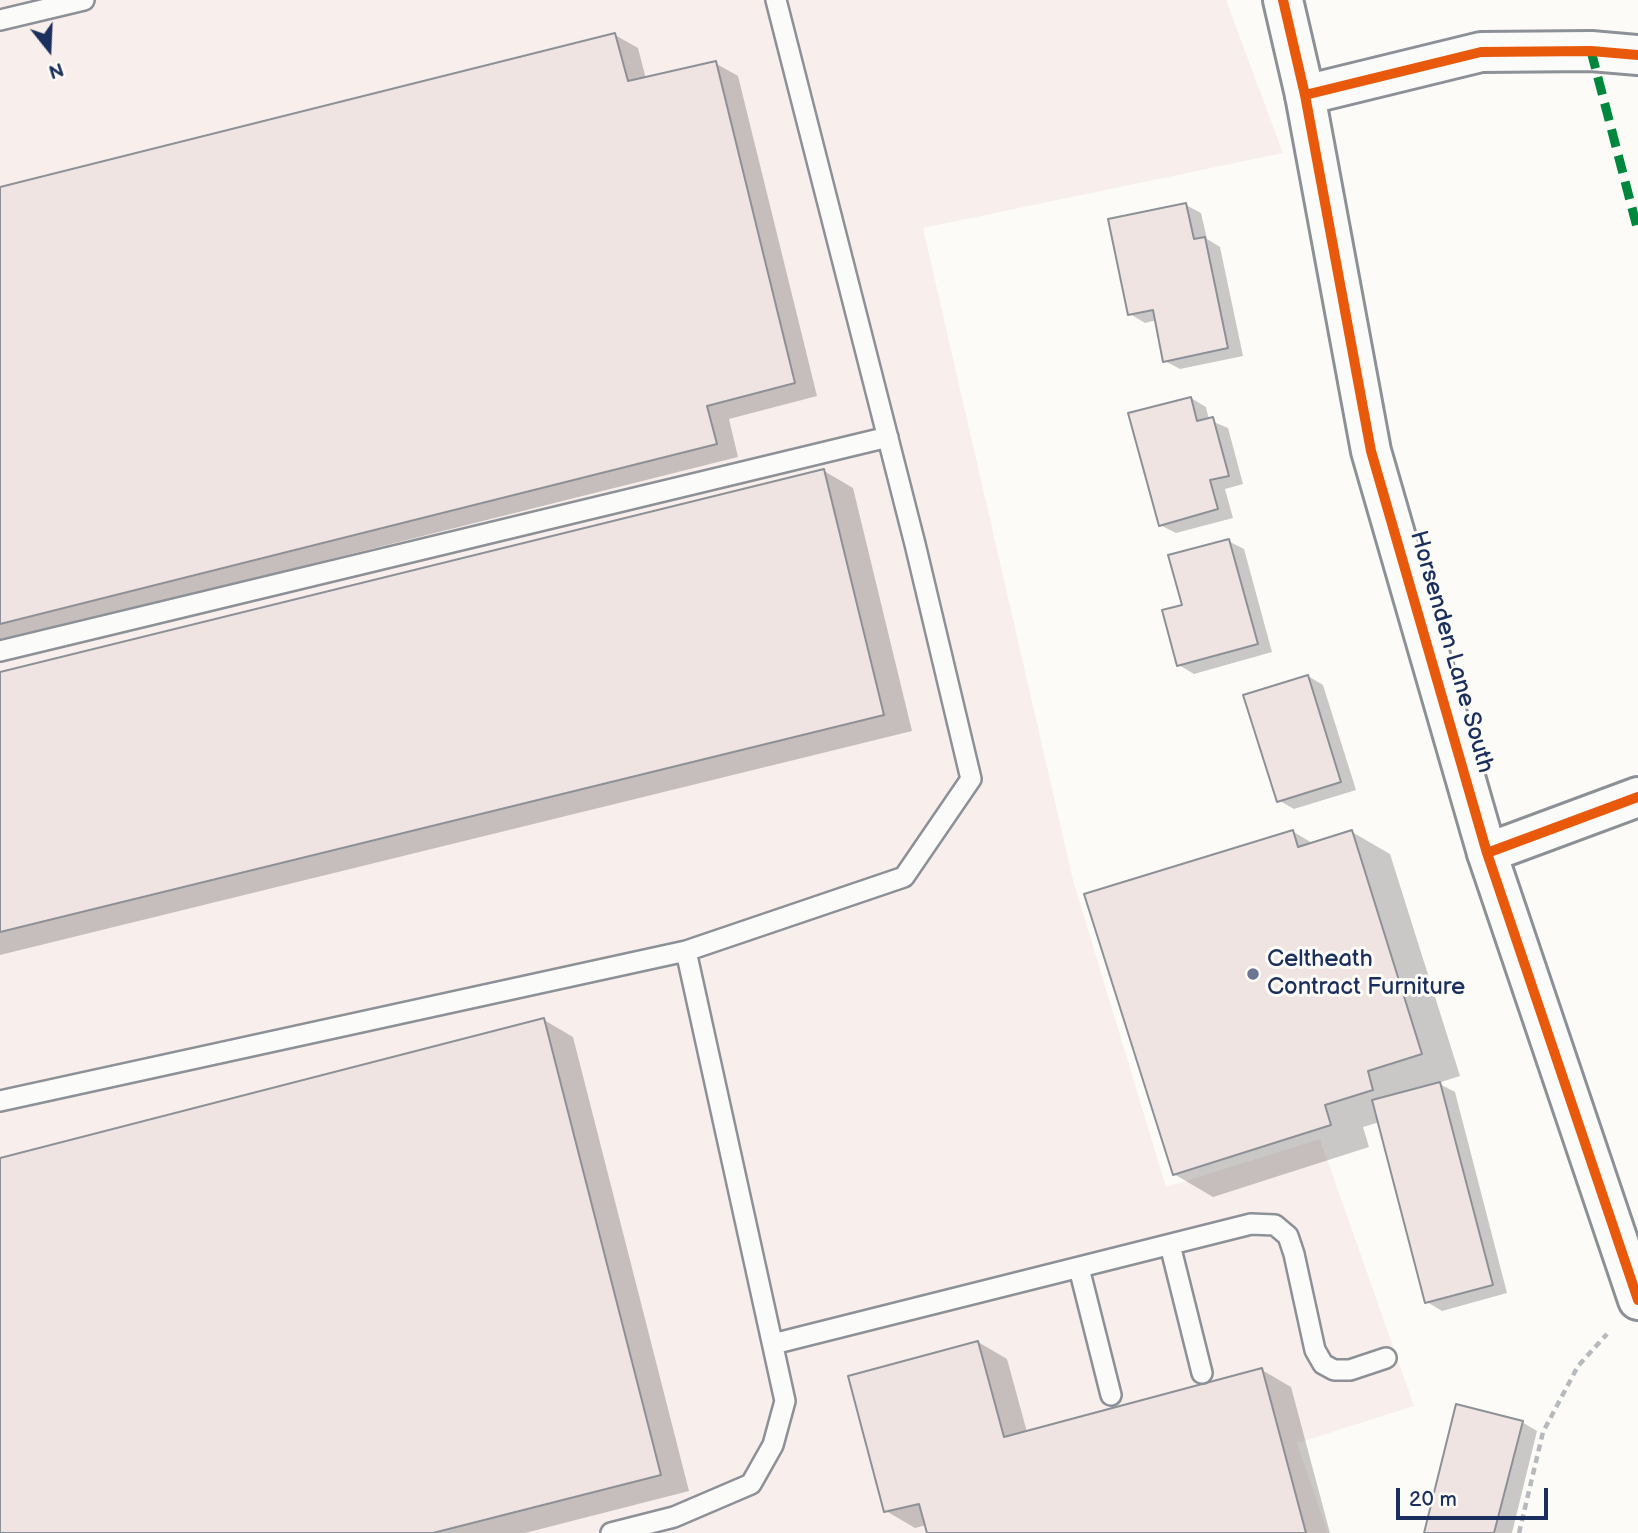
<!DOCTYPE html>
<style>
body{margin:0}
#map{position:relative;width:1638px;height:1533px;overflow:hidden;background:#fcfbf8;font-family:"Balsamiq Sans",sans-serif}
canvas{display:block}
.north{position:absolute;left:14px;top:14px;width:70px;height:70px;-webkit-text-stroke:5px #fdfcf7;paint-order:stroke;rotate:162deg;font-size:19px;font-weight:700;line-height:28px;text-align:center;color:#1b2f5e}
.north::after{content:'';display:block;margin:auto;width:24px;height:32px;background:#1b2f5e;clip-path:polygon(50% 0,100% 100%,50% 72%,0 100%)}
.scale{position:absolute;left:1396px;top:1488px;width:152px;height:32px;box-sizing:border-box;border:4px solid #1b2f5e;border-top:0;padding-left:9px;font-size:21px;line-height:24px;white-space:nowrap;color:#1b2f5e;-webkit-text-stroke:5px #fdfcf7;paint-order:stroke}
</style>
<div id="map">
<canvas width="1638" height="1533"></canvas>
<div class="north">N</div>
<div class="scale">20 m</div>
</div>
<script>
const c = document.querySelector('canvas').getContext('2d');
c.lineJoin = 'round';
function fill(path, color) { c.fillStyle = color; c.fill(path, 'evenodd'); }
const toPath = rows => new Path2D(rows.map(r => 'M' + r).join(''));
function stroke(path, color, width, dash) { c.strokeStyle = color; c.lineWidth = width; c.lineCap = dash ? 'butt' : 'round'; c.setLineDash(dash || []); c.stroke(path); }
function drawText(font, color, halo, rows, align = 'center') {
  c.font = font + ' "Balsamiq Sans",sans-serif'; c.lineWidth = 6; c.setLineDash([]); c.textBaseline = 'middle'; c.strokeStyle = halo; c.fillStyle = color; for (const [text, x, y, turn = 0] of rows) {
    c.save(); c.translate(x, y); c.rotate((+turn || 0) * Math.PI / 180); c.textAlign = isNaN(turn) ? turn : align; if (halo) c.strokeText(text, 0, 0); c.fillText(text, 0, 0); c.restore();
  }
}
fill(toPath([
 [0,0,1226,0,1283,153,923,228,1073,880,1166,1187,1320,1139,1414,1406,1297,1443,1328,1533,0,1533]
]), '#f8eeeb');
fill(toPath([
 [615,35,638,48,646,79,715,63,738,76,817,396,729,419,738,457,0,642,0,189],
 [1186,205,1201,213,1207,239,1220,247,1243,356,1180,369,1165,361,1157,320,1145,323,1130,314],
 [1191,398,1206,407,1209,420,1228,428,1243,484,1225,489,1233,518,1176,533,1160,525],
 [824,471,853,488,912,731,0,955,0,674],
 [1228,541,1244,549,1272,652,1194,674,1179,665,1184,606],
 [1308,676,1323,685,1356,790,1294,809,1278,800],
 [1292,831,1314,844,1352,832,1390,854,1460,1076,1438,1083,1455,1092,1507,1293,1442,1311,1427,1302,1380,1122,1363,1127,1369,1147,1213,1197,1174,1174],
 [544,1020,573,1037,689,1491,525,1533,0,1533,0,1159],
 [978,1342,1007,1359,1027,1432,1262,1370,1291,1387,1330,1533,928,1533,926,1525,915,1528,886,1511],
 [1522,1422,1537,1431,1512,1533,1425,1533]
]), '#0003');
const building = toPath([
 [615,33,628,81,716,61,795,383,707,406,717,444,0,624,0,187,615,33],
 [1186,203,1194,239,1205,237,1228,348,1163,362,1153,310,1128,315,1108,219,1186,203],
 [1191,397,1197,421,1213,417,1229,476,1210,480,1218,509,1159,526,1128,413,1191,397],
 [824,469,884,715,0,932,0,672,824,469],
 [1229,539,1258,644,1177,666,1162,610,1182,605,1168,555,1229,539],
 [1308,675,1341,782,1277,802,1243,695,1308,675],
 [1293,830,1298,847,1352,830,1422,1054,1368,1071,1373,1090,1325,1105,1331,1125,1173,1175,1084,894,1293,830],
 [544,1018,661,1475,433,1533,0,1533,0,1158,544,1018],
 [1440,1082,1493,1285,1425,1303,1372,1100,1440,1082],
 [978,1341,1004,1437,1262,1368,1306,1533,927,1533,919,1504,884,1512,848,1376,978,1341],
 [1456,1404,1523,1421,1494,1533,1424,1533,1456,1404]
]);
fill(building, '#f0e4e2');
stroke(building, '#8c9097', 2);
const service = toPath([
 [0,20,84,0],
 [0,651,888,437],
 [0,1101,686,951,904,877,971,779,915,544,776,0],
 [1170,1245,1202,1373],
 [1079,1268,1111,1395],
 [773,1344,1251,1224,1275,1225,1288,1236,1294,1254,1315,1350,1323,1364,1334,1370,1350,1370,1386,1358],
 [611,1533,674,1517,751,1484,773,1445,785,1401,686,951]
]);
const minor = toPath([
 [1305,95,1481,52,1591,51,1638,55],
 [1487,853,1638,797]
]);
const tertiary = toPath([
 [1283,0,1305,95,1371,451,1487,853,1638,1300]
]);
stroke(service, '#8c9097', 24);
stroke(minor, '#8c9097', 44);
stroke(tertiary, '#8c9097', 44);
stroke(toPath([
 [1519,1533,1543,1432,1578,1366,1607,1334]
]), '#b6b9bd', 4.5, [7, 5]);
stroke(service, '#fbfbf9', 19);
stroke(minor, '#fbfbf9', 38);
stroke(tertiary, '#fbfbf9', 38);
stroke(toPath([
 [1591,51,1638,231]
]), '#00873e', 9, [18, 9]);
stroke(toPath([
 [1283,0,1305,95,1371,451,1487,853,1638,1300],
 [1305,95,1481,52,1591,51,1638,55],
 [1487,853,1638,797]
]), '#e8590c', 10);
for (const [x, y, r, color] of [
 [1253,974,7,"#6a7694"]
]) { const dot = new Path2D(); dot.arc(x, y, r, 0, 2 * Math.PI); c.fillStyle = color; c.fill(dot); stroke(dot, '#fdfcf7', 2.5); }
drawText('24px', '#1b2f5e', '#fdfcf7', [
 ["Horsenden Lane South",1451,652,74]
]);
drawText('24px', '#1b2f5e', '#fdfcf7', [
 ["Celtheath",1267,960],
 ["Contract Furniture",1267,988]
], 'left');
</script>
